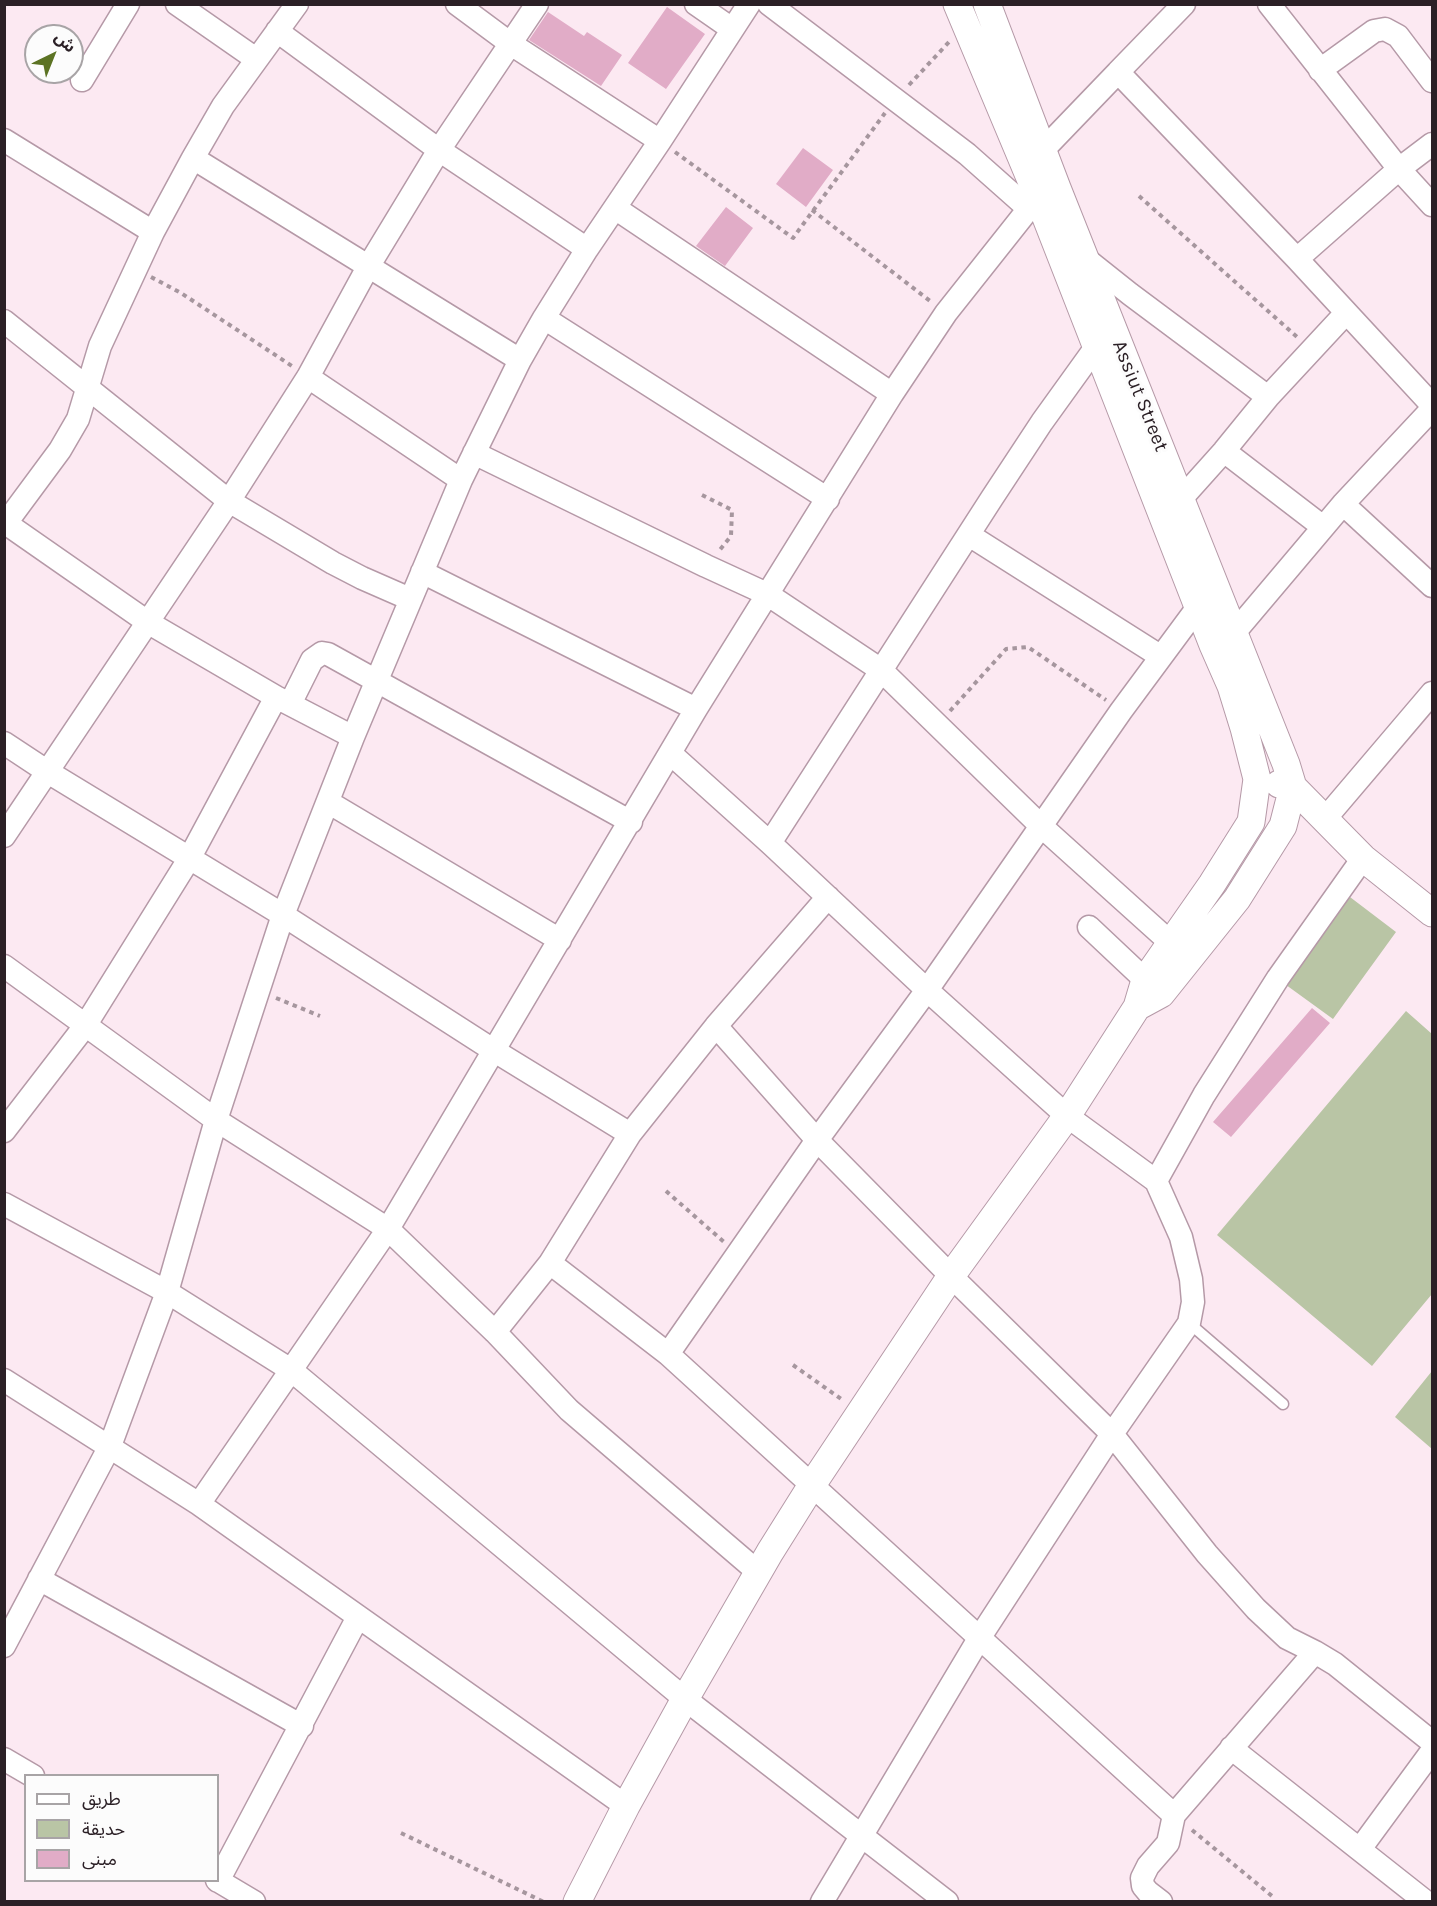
<!DOCTYPE html>
<meta charset="utf-8">
<style>
body{margin:0}
#map{position:relative;width:1437px;height:1906px;overflow:hidden;background:#fce9f2;font-family:Karla,"Noto Sans Arabic",sans-serif}
canvas{display:block}
.frame{position:absolute;inset:0;border:6px solid #2b2026;pointer-events:none}
.legend{position:absolute;left:24px;top:1774px;width:195px;height:108px;box-sizing:border-box;background:#fcfcfc;border:2px solid #a8a4a6;margin:0;padding:8px 10px;list-style:none;font-size:18px;color:#2b2026}
.legend li{display:flex;align-items:center;gap:12px;height:30px}
.legend b{width:30px;border:2px solid #a8a4a6}
.north{position:absolute;left:24px;top:24px;width:60px;height:60px;box-sizing:border-box;background:#fcfcfc;border:2px solid #a8a4a6;border-radius:50%;rotate:43deg;font-size:16px;font-weight:700;line-height:24px;text-align:center;color:#2b2026}
.north::after{content:'';display:block;margin:auto;width:21px;height:27px;background:#5c7324;clip-path:polygon(50% 0,100% 100%,50% 72%,0 100%)}
</style>
<div id="map">
<canvas width="1437" height="1906"></canvas>
<div class="frame"></div>
<ul class="legend">
<li><b style="height:8px;background:#fff"></b>طريق</li>
<li><b style="height:16px;background:#b9c5a5"></b>حديقة</li>
<li><b style="height:16px;background:#e1acc7"></b>مبنى</li>
</ul>
<div class="north">ش</div>
</div>
<script>
const c = document.querySelector('canvas').getContext('2d');
c.lineJoin = 'round';
function fill(path, color) { c.fillStyle = color; c.fill(path, 'evenodd'); }
const toPath = rows => new Path2D(rows.map(r => 'M' + r).join(''));
function stroke(path, color, width, dash) { c.strokeStyle = color; c.lineWidth = width; c.lineCap = dash ? 'butt' : 'round'; c.setLineDash(dash || []); c.stroke(path); }
function drawText(font, color, halo, rows, align = 'center') {
  c.font = font + ' Karla,sans-serif'; c.lineWidth = 6; c.setLineDash([]); c.textBaseline = 'middle'; c.strokeStyle = halo; c.fillStyle = color; for (const [text, x, y, turn = 0] of rows) {
    c.save(); c.translate(x, y); c.rotate((+turn || 0) * Math.PI / 180); c.textAlign = isNaN(turn) ? turn : align; if (halo) c.strokeText(text, 0, 0); c.fillText(text, 0, 0); c.restore();
  }
}
fill(toPath([
 [1346,894,1396,932,1333,1019,1282,982],
 [1406,1011,1432,1034,1432,1294,1372,1366,1217,1235],
 [1432,1371,1432,1449,1395,1417]
]), '#b9c5a5');
fill(toPath([
 [667,7,705,34,666,89,628,63],
 [548,12,584,36,587,32,622,55,601,86,529,40],
 [803,148,833,170,806,207,776,184],
 [726,207,753,228,725,266,696,246],
 [1312,1008,1330,1023,1231,1137,1213,1122]
]), '#e1acc7');
const service = toPath([
 [1189,1323,1283,1404]
]);
const minor = toPath([
 [177,4,256,59],
 [457,4,511,44,660,141],
 [696,4,732,29],
 [769,4,967,154,1029,209],
 [1269,4,1399,169,1432,205],
 [277,31,439,150,587,249],
 [1320,70,1374,31,1385,29,1398,36,1432,81],
 [1118,72,1184,4],
 [82,80,128,4],
 [4,140,153,232],
 [1043,150,1118,72,1297,259,1432,405],
 [193,158,520,360],
 [615,208,892,394],
 [1086,259,1130,294,1268,397],
 [1297,259,1399,169,1432,144],
 [544,318,828,499],
 [4,321,229,501,333,563,362,578,410,599],
 [308,377,461,480],
 [1224,451,1323,527],
 [474,453,706,566,767,594,881,670,1040,825,1171,943],
 [1181,499,1224,451,1268,397,1346,313],
 [1343,504,1432,586],
 [4,522,149,623,276,697,353,737],
 [6,523,60,450,78,419,100,346,153,232,193,158,223,106,297,4],
 [969,535,1160,656],
 [422,572,696,709],
 [1234,633,1343,504,1432,409],
 [290,704,312,660,322,653,328,654,631,822],
 [4,743,48,772,283,915,493,1050,630,1134],
 [671,754,770,843,927,990,1067,1116,1156,1181,1181,1237,1191,1279,1193,1302,1189,1323,1112,1434,980,1637,822,1902],
 [328,802,560,940],
 [1324,820,1432,693],
 [4,836,229,501,308,377,368,267,439,150,537,4],
 [770,843,992,498,1042,422,1096,347],
 [1089,927,1158,992],
 [4,966,216,1120,388,1229,495,1332,569,1410,758,1572],
 [716,1026,817,1140,951,1276,1112,1434,1207,1554,1256,1609,1287,1638,1315,1652],
 [4,1131,85,1026,189,859,276,697],
 [1156,1181,1204,1095,1278,978,1363,858],
 [4,1204,167,1292,291,1370,685,1699,947,1902],
 [550,1263,668,1354,1174,1815,1315,1652,1335,1664,1432,1742],
 [495,1332,550,1263,630,1134,716,1026,828,897],
 [668,1354,817,1140,927,990,1121,711,1198,607],
 [4,1380,199,1504,626,1806],
 [199,1504,388,1229,696,709,892,394,946,313,1038,197],
 [39,1579,302,1726],
 [4,1646,110,1446,167,1292,216,1120,283,915,353,737,461,480,520,360,544,318,587,249,660,141,749,4],
 [1231,1748,1426,1902],
 [4,1759,33,1776],
 [1360,1849,1432,1751],
 [217,1880,254,1902],
 [218,1881,358,1617],
 [1161,1902,1148,1892,1143,1886,1142,1878,1148,1866,1168,1843,1174,1815]
]);
const tertiary = toPath([
 [987,4,1057,188,1286,764,1293,787,1283,826,1237,899,1161,994,1137,1007],
 [1279,784,1293,787,1363,858,1432,913],
 [577,1902,626,1806,685,1699,770,1552,812,1485,951,1276,1067,1116,1137,1007,1145,980,1212,884,1251,822,1257,779,1244,728,1231,686,1213,645,1038,197,957,4]
]);
stroke(service, '#b599a7', 13);
stroke(minor, '#b599a7', 25);
stroke(tertiary, '#b599a7', 29);
stroke(toPath([
 [909,85,949,42],
 [675,152,793,238,885,113],
 [1139,196,1297,337],
 [812,210,930,301],
 [151,277,181,293,292,366],
 [702,495,732,510,731,536,718,552],
 [950,711,1006,649,1028,647,1106,700],
 [276,998,320,1016],
 [666,1191,724,1242],
 [793,1365,844,1401],
 [1192,1830,1272,1896],
 [401,1833,544,1902]
]), '#a6969e', 4, [4.5, 4.5]);
stroke(service, '#fff', 10);
stroke(minor, '#fff', 22);
stroke(tertiary, '#fff', 27);
drawText('20px', '#2b2026', '#fcfcfc', [
 ["Assiut Street",1140,396,68]
]);
</script>
